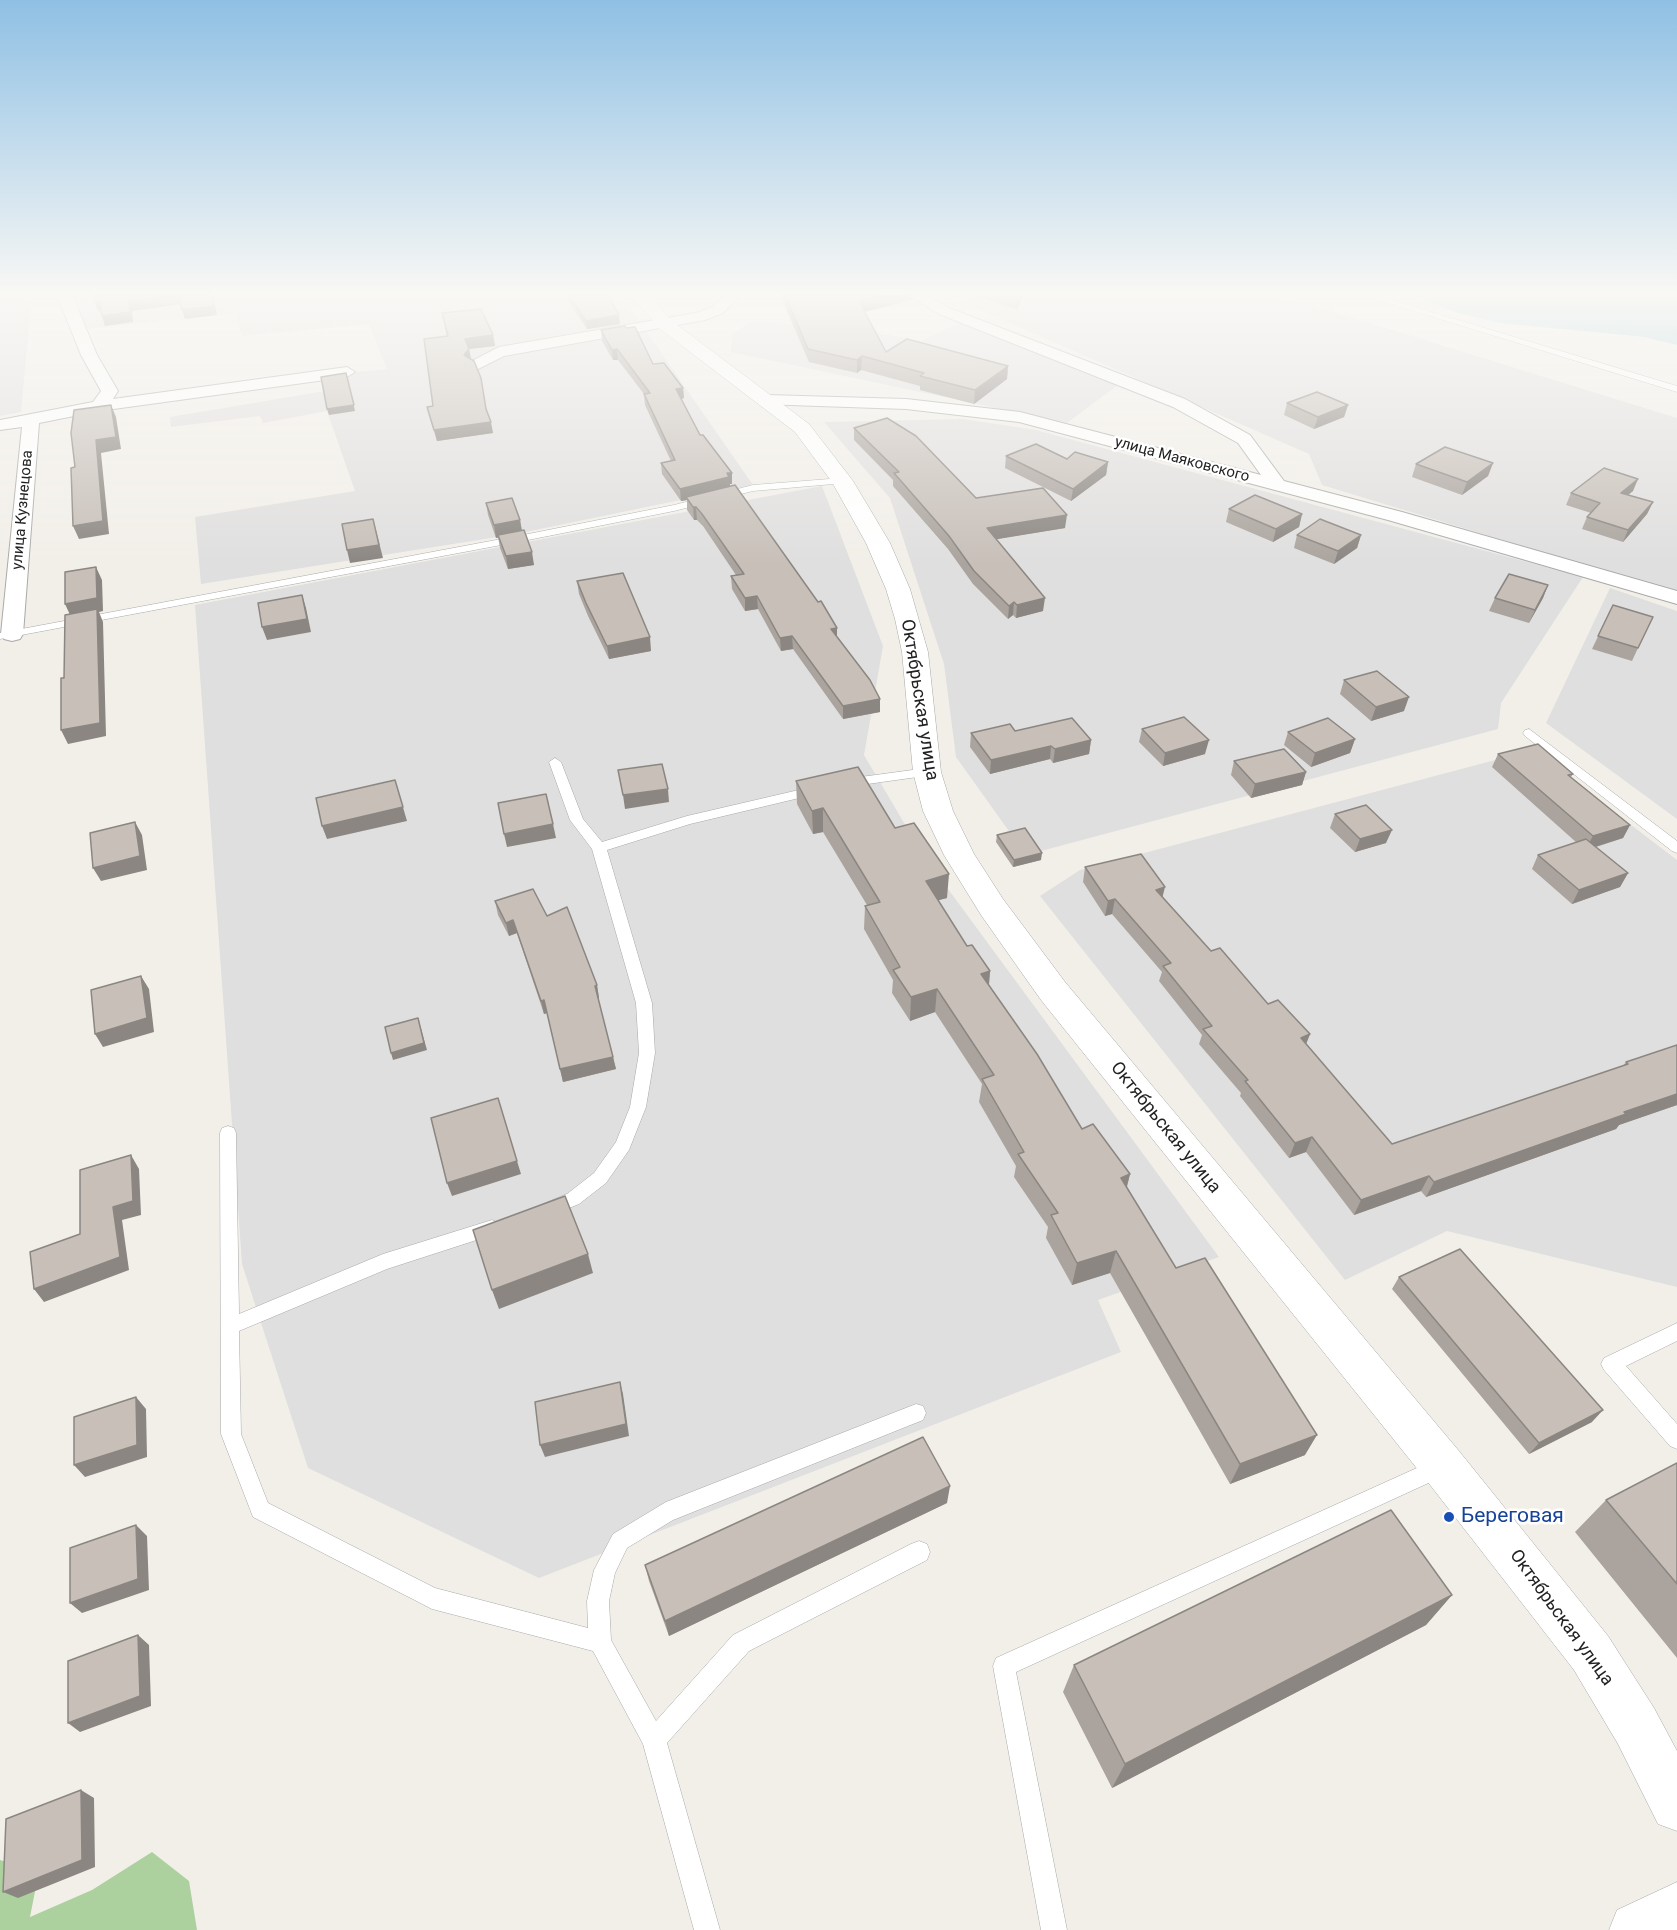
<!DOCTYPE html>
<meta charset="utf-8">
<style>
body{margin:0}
canvas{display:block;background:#f2efe9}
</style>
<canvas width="1677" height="1930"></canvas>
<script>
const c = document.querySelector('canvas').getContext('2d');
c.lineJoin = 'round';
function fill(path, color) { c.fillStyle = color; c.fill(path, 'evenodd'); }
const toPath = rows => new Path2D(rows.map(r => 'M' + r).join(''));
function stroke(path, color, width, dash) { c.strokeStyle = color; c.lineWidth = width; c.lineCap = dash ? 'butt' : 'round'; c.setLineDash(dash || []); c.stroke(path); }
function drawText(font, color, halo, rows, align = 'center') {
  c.font = font + ' Roboto,sans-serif'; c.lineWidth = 5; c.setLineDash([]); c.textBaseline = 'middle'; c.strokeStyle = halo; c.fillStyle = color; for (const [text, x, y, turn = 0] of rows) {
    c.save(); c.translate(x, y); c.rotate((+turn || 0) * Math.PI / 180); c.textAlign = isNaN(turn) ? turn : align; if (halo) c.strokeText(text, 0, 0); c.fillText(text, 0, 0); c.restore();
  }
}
fill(toPath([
 [0,295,32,295,21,412,0,416],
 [74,295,621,295,753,485,516,534,201,584,195,517,355,491,327,411,263,423,260,416,171,427,170,417,337,389,334,374,387,369,369,324,242,336,236,313,86,329],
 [946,295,1279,295,1677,418,1677,593,1322,485,1309,454],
 [753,321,853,329,921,341,958,323,1119,384,1067,423,731,352,732,334],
 [963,419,1036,430,1583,577,1501,703,1498,729,1026,855,956,757,944,664,890,498,824,422],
 [822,486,883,646,864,755,923,855,1219,1257,1098,1300,1121,1352,539,1578,308,1468,242,1264,195,605],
 [1610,588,1677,611,1677,819,1546,723],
 [1533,750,1677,860,1677,1287,1447,1231,1345,1280,1040,896,1080,870]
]), '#e0dfdf');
fill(toPath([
 [152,1852,189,1881,197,1930,0,1930,0,1860,39,1871,30,1917,92,1890]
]), '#add19e');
fill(toPath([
 [1409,295,1677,295,1677,345,1644,337,1501,323,1458,313]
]), '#aad3df');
const service = toPath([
 [1362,295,1375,295,1677,386,1677,392,1362,295],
 [842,478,847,481,845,483,753,491,674,511,528,540,0,639,0,633,528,534,674,505,753,485,842,478],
 [1529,729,1677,841,1677,853,1672,851,1525,736,1523,733,1525,730,1529,729],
 [555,758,561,762,583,819,602,842,687,816,816,786,823,790,816,794,690,824,607,850,652,1003,655,1053,646,1107,629,1150,606,1183,579,1204,549,1216,543,1214,540,1209,543,1204,567,1194,594,1173,616,1142,630,1107,639,1053,636,1003,592,849,570,820,549,762,555,758],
 [927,768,932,769,933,772,932,775,846,787,839,783,846,779,927,768],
 [228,1126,234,1128,236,1133,239,1314,383,1254,492,1220,498,1223,501,1228,498,1233,387,1269,239,1331,241,1434,268,1503,435,1588,588,1628,587,1601,594,1570,613,1534,666,1502,916,1404,923,1406,926,1413,923,1420,673,1520,627,1548,615,1573,609,1601,611,1640,656,1721,733,1635,911,1544,919,1541,927,1544,930,1552,927,1560,749,1651,667,1743,720,1930,694,1930,643,1744,593,1651,432,1609,253,1517,221,1434,220,1133,222,1128,228,1126],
 [1677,1323,1677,1341,1626,1366,1677,1424,1677,1449,1670,1446,1604,1370,1601,1364,1604,1358,1677,1323],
 [1439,1458,1446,1461,1449,1468,1446,1475,1016,1672,1067,1930,1041,1930,993,1666,996,1658,1439,1458]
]);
const minor = toPath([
 [57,295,72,295,97,355,118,391,113,399,347,367,355,372,347,377,99,411,39,423,23,634,20,639,12,641,4,639,1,634,22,427,0,430,0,420,93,402,101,391,81,355,57,295],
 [724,295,740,295,723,313,705,320,504,356,476,370,468,365,470,362,499,347,696,313,713,307,724,295],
 [909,295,927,295,949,308,1185,399,1250,435,1284,481,1402,512,1677,591,1677,604,1388,520,1019,422,906,409,761,404,758,400,761,396,767,395,906,399,1020,412,1261,475,1238,443,1173,407,939,314,909,295]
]);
const tertiary = toPath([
 [631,295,649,295,672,321,809,424,853,481,890,543,910,589,928,652,941,772,953,811,974,854,1003,899,1065,982,1459,1451,1608,1636,1654,1708,1677,1751,1677,1831,1658,1824,1618,1744,1574,1670,1427,1481,1041,1000,981,915,944,855,923,811,913,772,902,652,895,619,886,589,866,543,832,482,795,432,660,329,631,295],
 [1677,1882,1677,1930,1609,1930,1617,1910,1677,1882]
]);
stroke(service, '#a9a9a9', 1);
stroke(minor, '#a9a9a9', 2);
stroke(tertiary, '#a9a9a9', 1);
fill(service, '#fff');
fill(minor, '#fff');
fill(tertiary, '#fff');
fill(toPath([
 [566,295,608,295,620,324,587,329,570,304],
 [780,295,912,295,912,300,865,312,886,352,1008,366,1007,379,974,404,920,390,920,386,861,370,857,373,809,362],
 [974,295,1023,295,1017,310],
 [442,313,493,335,495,346,469,349,471,359,493,433,437,441,427,407,433,406,447,336],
 [601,330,653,364,683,388,684,398,681,399,700,435,732,473,732,484,730,484,730,486,837,628,837,637,880,712,843,719,793,649,781,651,758,609,745,611,732,589,731,576,736,575,703,526,697,520,694,520,687,510,687,500,681,501,662,474,661,463,671,461,645,405,644,394,618,360,613,360,602,341],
 [1287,403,1348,405,1344,417,1314,429,1284,415],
 [854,428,976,498,1065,528,996,539,1043,611,1016,618,1013,615,1008,619,973,584,948,549,893,486,893,480,854,440],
 [1006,456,1067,459,1108,462,1106,475,1071,501,1005,468],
 [1493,463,1488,476,1462,495,1412,477,1416,464],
 [1633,491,1628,495,1653,502,1647,514,1623,542,1582,529,1587,517,1591,513,1566,505,1571,493],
 [486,503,520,520,522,530,534,565,508,569,500,548,498,537,496,538,488,515],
 [1229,509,1302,514,1299,527,1273,542,1226,522],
 [1297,535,1361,535,1357,548,1334,564,1294,548],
 [577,581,651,651,609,659,588,616,579,594],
 [1548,585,1543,598,1529,623,1489,611,1495,598],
 [1613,605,1638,648,1632,661,1592,649],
 [1344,680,1404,711,1371,721,1340,694],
 [1142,729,1205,754,1163,766,1139,742],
 [1015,731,1091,740,1089,754,1053,763,1050,759,990,774,970,747,971,733],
 [1288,732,1355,739,1350,753,1311,767,1284,745],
 [1498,754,1573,774,1571,777,1630,825,1623,838,1596,847,1628,873,1620,887,1572,904,1532,869,1538,855,1577,843,1492,767],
 [1234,761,1306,772,1302,785,1251,798,1231,775],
 [796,781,895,828,947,898,938,900,967,946,990,971,989,985,1082,1129,1130,1174,1127,1187,1176,1268,1305,1455,1230,1484,1110,1273,1072,1285,1046,1238,1048,1227,1014,1177,1016,1166,979,1102,982,1084,935,1012,910,1021,892,993,893,980,864,929,865,906,867,905,823,832,813,834,797,804],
 [1335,814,1386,843,1355,852,1330,828],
 [997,835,1041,860,1013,867,996,842],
 [1085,867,1163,897,1211,951,1268,1004,1310,1034,1306,1044,1392,1144,1623,1066,1626,1062,1677,1045,1677,1105,1619,1125,1616,1129,1426,1197,1421,1191,1354,1215,1306,1152,1289,1158,1240,1096,1241,1093,1199,1044,1202,1035,1159,981,1162,972,1112,914,1105,916,1083,882],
 [495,901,547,916,597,985,599,998,598,998,616,1069,563,1082,547,1013,544,1014,517,933,509,936,498,915],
 [1399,1277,1592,1422,1529,1454,1392,1289],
 [1677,1463,1677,1658,1575,1532,1606,1500],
 [947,1503,669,1636,649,1581,645,1565],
 [1452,1595,1426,1625,1112,1788,1063,1692,1074,1665]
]), '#aba49e');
fill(toPath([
 [175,295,179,295,182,304,132,311,133,322,105,326,102,316,129,301],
 [212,295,213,295,217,315,185,319,182,310],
 [880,295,912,295,912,300,859,313,859,301],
 [1019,295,1023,295,1017,310,1018,298],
 [100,301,103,310,98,311,95,302],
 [619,315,620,324,587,329,586,321],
 [493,335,495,346,469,349,471,359,464,355,465,339],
 [617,349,618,360,613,360,612,350],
 [862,356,861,370,857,373,857,360],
 [1008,366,1007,379,974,404,975,390],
 [346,373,355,411,329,415,327,409],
 [683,388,684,398,677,400,676,389],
 [111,405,116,417,121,449,101,453,109,534,79,539,73,526,96,440],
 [1348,405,1344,417,1314,429,1318,417],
 [491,422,493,433,437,441,434,430],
 [1108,462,1106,475,1071,501,1073,489],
 [1493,463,1488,476,1462,495,1467,482],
 [727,473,732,473,732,484,730,484,730,489,686,497,687,500,681,501,680,489],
 [1638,479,1633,491,1616,504,1621,493],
 [1653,502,1647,514,1623,542,1628,530],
 [693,507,696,507,697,520,694,520],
 [1302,514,1299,527,1273,542,1276,529],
 [1067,515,1065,528,986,541,987,528],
 [373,519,383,558,350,563,347,550],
 [520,520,522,533,496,538,494,525],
 [1361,535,1357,548,1334,564,1338,551],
 [532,552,534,565,508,569,506,556],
 [96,567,102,580,103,611,99,612,103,622,106,736,68,744,61,730,71,617,65,604],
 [1548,585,1543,598,1529,623,1535,610],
 [302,595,306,608,311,632,267,640,262,627],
 [757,596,758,609,745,611,745,598],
 [1045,598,1043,611,1016,618,1017,605],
 [1014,602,1013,615,1008,619,1009,606],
 [837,628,837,641,831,629],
 [792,636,793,649,781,651,780,638],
 [650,637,651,651,609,659,607,646],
 [1409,697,1404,711,1371,721,1376,707],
 [880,699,880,712,843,719,843,706],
 [1355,739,1350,753,1311,767,1315,753],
 [1091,740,1089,754,1053,763,1055,749],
 [1209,740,1205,754,1163,766,1165,753],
 [1051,746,1050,759,990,774,991,760],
 [1306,772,1302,785,1251,798,1255,784],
 [395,780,407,821,327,839,322,826],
 [668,789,669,802,625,809,623,795],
 [823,808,823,832,813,834,812,811],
 [135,822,142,835,147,870,101,881,93,868],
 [553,824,556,838,507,847,504,834],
 [1630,825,1623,838,1585,850,1593,836],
 [1392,830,1386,843,1355,852,1360,839],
 [1042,853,1041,860,1013,867,1014,860],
 [1628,873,1620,887,1572,904,1579,890],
 [949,874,947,898,924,904,926,881],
 [1165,887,1161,903,1156,890],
 [1115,899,1112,914,1105,916,1108,901],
 [513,920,517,933,509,936,506,923],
 [990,971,988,995,981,974],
 [141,976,149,989,154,1032,103,1047,95,1034],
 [597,985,599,998,597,999,595,986],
 [937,989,935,1012,910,1021,911,997],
 [544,1000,547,1013,544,1014,541,1001],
 [418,1018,427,1050,393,1060,391,1053],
 [1310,1034,1304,1049,1301,1038],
 [613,1057,616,1069,563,1082,560,1069],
 [1677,1094,1677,1105,1619,1125,1616,1129,1426,1197,1434,1182,1624,1112],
 [1312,1137,1306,1152,1289,1158,1295,1143],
 [131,1155,139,1169,141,1215,122,1220,129,1270,44,1302,34,1289,113,1207],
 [517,1161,521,1174,452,1196,447,1183],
 [1130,1174,1124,1197,1121,1178],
 [1429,1176,1421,1191,1354,1215,1361,1200],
 [1116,1251,1110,1273,1072,1285,1077,1263],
 [588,1254,593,1273,499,1309,492,1290],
 [620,1382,623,1394,629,1436,545,1457,540,1445],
 [136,1397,146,1409,147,1457,85,1477,74,1465],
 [1603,1410,1592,1422,1529,1454,1539,1443],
 [1317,1435,1305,1455,1230,1484,1240,1464],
 [950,1486,947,1503,669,1636,665,1621],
 [136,1525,147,1536,149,1590,82,1613,70,1603],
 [1452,1595,1426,1625,1112,1788,1125,1764],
 [138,1635,149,1645,151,1706,80,1732,68,1723],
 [81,1790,94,1798,95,1867,18,1898,3,1892]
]), '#8b8681');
const building = toPath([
 [94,295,175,295,129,301,130,312,102,316,100,301,95,302,94,295],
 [179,295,212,295,214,306,182,310,179,295],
 [569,295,608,295,619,315,586,321,569,295],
 [785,295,880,295,859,301,886,352,907,339,1008,366,975,390,920,376,924,373,862,356,857,360,808,349,785,295],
 [481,309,493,335,465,339,469,349,464,355,474,361,481,378,486,409,491,422,434,430,427,407,433,406,424,339,448,336,442,313,481,309],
 [625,326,626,328,635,327,653,364,664,363,683,388,676,389,700,435,703,435,732,473,727,473,729,477,680,489,661,463,675,460,644,394,650,393,617,349,612,350,601,330,625,326],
 [346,373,354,405,327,409,321,377,346,373],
 [1317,392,1348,405,1318,417,1287,403,1317,392],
 [111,405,116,437,96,440,103,521,73,526,71,468,75,467,71,433,74,410,111,405],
 [887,418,916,436,976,498,1043,488,1067,515,987,528,1045,598,1017,605,1014,602,1009,606,974,571,949,536,894,473,899,472,854,428,887,418],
 [1036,444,1067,459,1075,452,1108,462,1073,489,1006,456,1036,444],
 [1445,447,1493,463,1467,482,1416,464,1445,447],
 [1604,468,1638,479,1621,493,1653,502,1628,530,1587,517,1600,503,1571,493,1604,468],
 [735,485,818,602,821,601,837,628,831,629,870,680,880,699,843,706,792,636,780,638,757,596,745,598,731,576,744,574,702,514,696,507,693,507,686,497,735,485],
 [1255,495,1302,514,1276,529,1229,509,1255,495],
 [512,498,520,520,494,525,486,503,512,498],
 [373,519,379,545,347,550,342,524,373,519],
 [1320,519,1361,535,1338,551,1297,535,1320,519],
 [524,530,532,552,506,556,498,535,524,530],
 [96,567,97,598,65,604,65,572,96,567],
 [623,573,650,637,607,646,586,603,577,581,623,573],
 [1509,574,1548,585,1535,610,1495,598,1509,574],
 [302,595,307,619,262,627,258,603,302,595],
 [1613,605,1653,617,1638,648,1598,636,1613,605],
 [97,609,100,723,61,730,61,678,64,678,65,615,97,609],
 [1377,671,1409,697,1376,707,1344,680,1377,671],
 [1184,717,1209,740,1165,753,1142,729,1184,717],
 [1072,718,1091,740,1055,749,1051,746,991,760,971,733,1010,724,1015,731,1072,718],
 [1328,718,1355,739,1315,753,1288,732,1328,718],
 [1538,744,1573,774,1568,775,1630,825,1593,836,1498,754,1538,744],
 [1284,749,1306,772,1255,784,1234,761,1284,749],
 [662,764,668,789,623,795,618,770,662,764],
 [858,767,895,828,914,823,949,874,926,881,967,946,972,945,990,971,981,974,1037,1054,1082,1129,1093,1124,1130,1174,1121,1178,1176,1268,1205,1258,1317,1435,1240,1464,1116,1251,1077,1263,1051,1215,1058,1213,1018,1154,1024,1152,982,1079,994,1075,937,989,911,997,893,970,900,967,865,906,880,902,823,808,812,811,796,781,858,767],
 [395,780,403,807,322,826,316,798,395,780],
 [546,794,553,824,504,834,498,803,546,794],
 [1366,805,1392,830,1360,839,1335,814,1366,805],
 [135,822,140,856,93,868,90,833,135,822],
 [1025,828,1042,853,1014,860,997,835,1025,828],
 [1586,839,1628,873,1579,890,1538,855,1586,839],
 [1141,854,1165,887,1156,890,1211,951,1220,948,1268,1004,1278,1000,1310,1034,1301,1038,1392,1144,1628,1064,1626,1062,1677,1045,1677,1094,1624,1112,1626,1114,1434,1182,1429,1176,1361,1200,1312,1137,1295,1143,1245,1081,1248,1080,1203,1029,1212,1026,1163,966,1171,963,1115,899,1108,901,1085,867,1141,854],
 [533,889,547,916,567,907,597,985,595,986,613,1057,560,1069,544,1000,541,1001,513,920,506,923,495,901,533,889],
 [141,976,147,1018,95,1034,91,990,141,976],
 [418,1018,424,1043,391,1053,385,1027,418,1018],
 [498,1098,517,1161,447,1183,431,1118,498,1098],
 [131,1155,133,1201,113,1207,120,1257,34,1289,30,1252,80,1234,80,1170,131,1155],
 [565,1196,588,1254,492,1290,473,1230,565,1196],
 [1460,1249,1603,1410,1539,1443,1399,1277,1460,1249],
 [620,1382,626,1424,540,1445,535,1402,620,1382],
 [136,1397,137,1445,74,1465,74,1417,136,1397],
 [923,1437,950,1486,665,1621,645,1565,923,1437],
 [1677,1463,1677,1584,1606,1500,1677,1463],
 [1391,1510,1452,1595,1125,1764,1074,1665,1391,1510],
 [136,1525,138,1579,70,1603,70,1548,136,1525],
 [138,1635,140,1696,68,1723,68,1661,138,1635],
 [81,1790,82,1860,3,1892,6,1819,81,1790]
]);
fill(building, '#c7bfb8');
stroke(building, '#8b8681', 1.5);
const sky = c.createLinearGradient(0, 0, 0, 565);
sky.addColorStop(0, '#8fc0e4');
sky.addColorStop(0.52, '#f9f8f5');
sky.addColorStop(1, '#f9f8f500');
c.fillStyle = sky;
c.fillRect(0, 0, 1677, 565);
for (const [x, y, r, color] of [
 [1449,1517,6,"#1a4fb4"]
]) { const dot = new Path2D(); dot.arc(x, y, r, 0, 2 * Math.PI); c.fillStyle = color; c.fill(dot); stroke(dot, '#fff', 2); }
drawText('15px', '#222', '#fff', [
 ["улица Маяковского",1182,460,15],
 ["улица Кузнецова",23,510,-85]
]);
drawText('18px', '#222', '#fff', [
 ["Октябрьская улица",919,700,81],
 ["Октябрьская улица",1165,1128,51],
 ["Октябрьская улица",1561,1618,54]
]);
drawText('21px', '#164399', '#fff', [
 ["Береговая",1461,1517]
], 'left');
</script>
